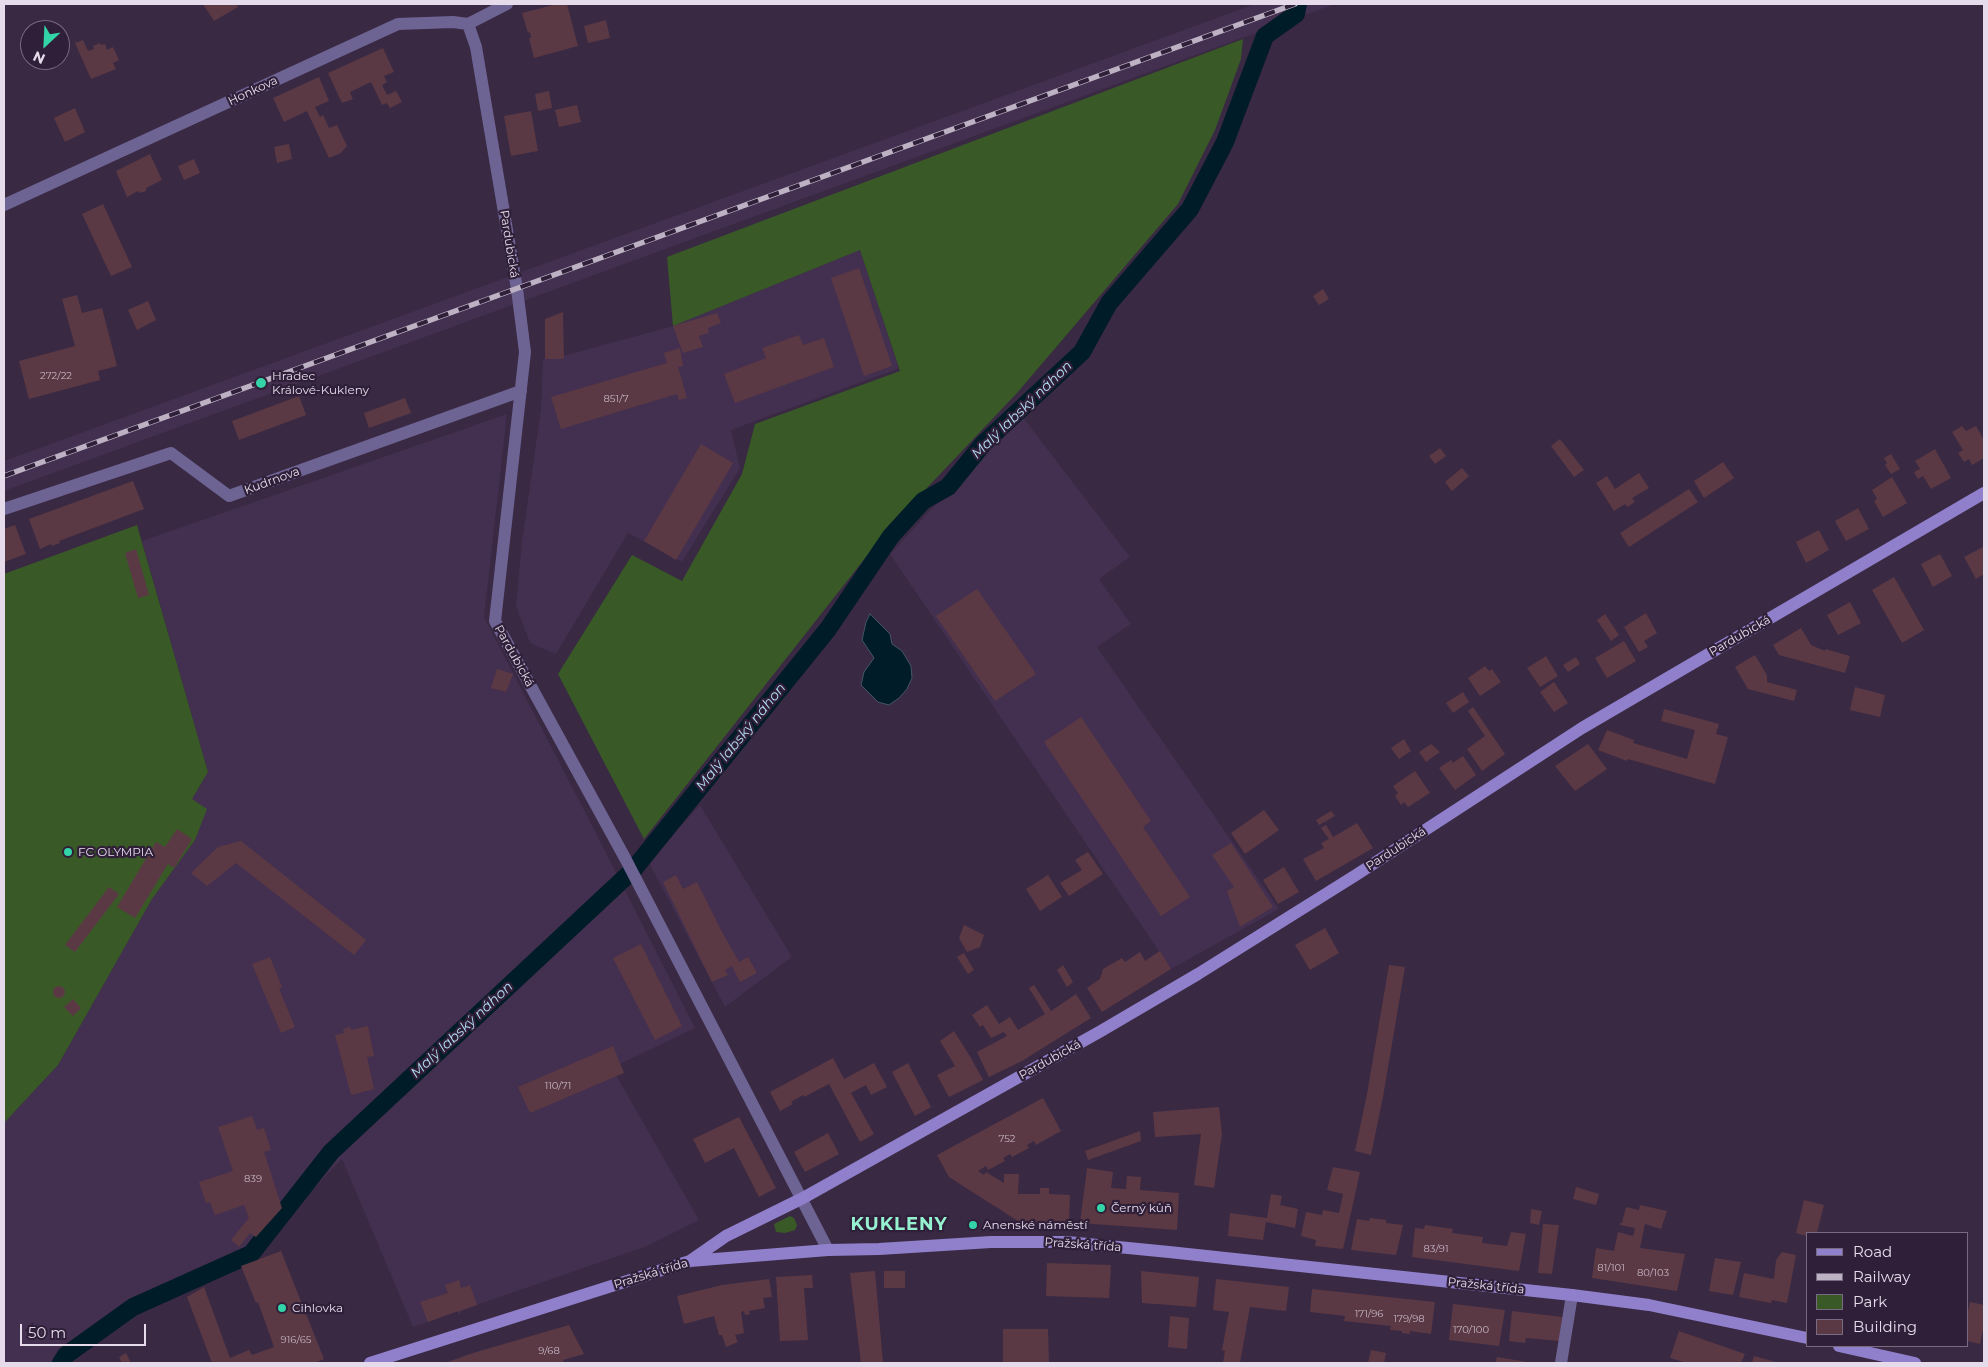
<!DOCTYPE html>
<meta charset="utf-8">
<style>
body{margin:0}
#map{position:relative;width:1988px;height:1367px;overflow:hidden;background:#392943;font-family:Montserrat,sans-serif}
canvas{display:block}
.frame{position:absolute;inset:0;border:5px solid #e5dbeb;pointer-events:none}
.legend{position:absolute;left:1806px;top:1232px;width:162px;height:115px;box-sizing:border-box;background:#2f1f38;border:1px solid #786a80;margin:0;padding:6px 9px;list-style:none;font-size:15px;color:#e5dbeb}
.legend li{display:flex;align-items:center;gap:10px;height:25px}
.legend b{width:25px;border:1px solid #786a80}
.north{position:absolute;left:20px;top:20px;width:50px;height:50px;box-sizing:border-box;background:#2f1f38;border:1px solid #786a80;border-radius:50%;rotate:205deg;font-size:14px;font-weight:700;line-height:20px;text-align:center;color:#e5dbeb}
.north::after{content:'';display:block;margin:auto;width:18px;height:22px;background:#33d4a8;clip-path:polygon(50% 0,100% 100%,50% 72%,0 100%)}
.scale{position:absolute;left:20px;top:1324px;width:126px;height:22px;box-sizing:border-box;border:2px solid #e5dbeb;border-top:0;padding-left:6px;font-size:15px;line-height:18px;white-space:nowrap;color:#e5dbeb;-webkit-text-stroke:4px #2f1f38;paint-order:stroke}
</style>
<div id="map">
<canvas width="1988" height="1367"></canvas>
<div class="frame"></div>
<ul class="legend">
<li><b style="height:6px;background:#9080cc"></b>Road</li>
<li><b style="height:6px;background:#bdb2c4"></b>Railway</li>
<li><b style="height:14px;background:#395a27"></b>Park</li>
<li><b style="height:14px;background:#5b3944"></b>Building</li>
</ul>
<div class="north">N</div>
<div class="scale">50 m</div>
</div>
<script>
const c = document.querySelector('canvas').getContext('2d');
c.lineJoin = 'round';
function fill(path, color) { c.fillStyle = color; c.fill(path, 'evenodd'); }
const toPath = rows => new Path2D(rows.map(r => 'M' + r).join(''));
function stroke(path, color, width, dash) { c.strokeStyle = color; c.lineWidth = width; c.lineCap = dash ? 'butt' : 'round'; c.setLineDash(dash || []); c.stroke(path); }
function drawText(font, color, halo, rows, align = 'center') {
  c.font = font + ' Montserrat,sans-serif'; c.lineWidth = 4.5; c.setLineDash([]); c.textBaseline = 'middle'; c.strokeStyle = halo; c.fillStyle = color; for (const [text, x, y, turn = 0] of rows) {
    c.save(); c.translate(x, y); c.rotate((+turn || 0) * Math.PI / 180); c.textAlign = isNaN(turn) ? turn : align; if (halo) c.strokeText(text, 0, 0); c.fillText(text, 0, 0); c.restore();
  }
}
fill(toPath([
 [1255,4,1335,4,4,491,4,461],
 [860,250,898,366,897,369,731,430,740,468,682,562,628,533,556,654,530,643,516,606,522,541,541,409,543,359,563,356,673,326],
 [507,414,484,617,600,841,695,1028,612,1068,699,1220,647,1246,413,1327,342,1159,251,1254,193,1278,75,1344,57,1363,4,1363,4,1123,58,1065,152,899,195,840,192,799,208,772,142,541],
 [1022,416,1130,557,1099,579,1131,624,1097,647,1279,909,1171,969,890,554,962,476],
 [700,805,792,957,725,1007,648,861]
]), '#432f4f');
fill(toPath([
 [1243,39,1241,59,1215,130,1178,204,1017,393,888,529,644,839,558,674,632,555,682,581,742,474,755,424,900,371,860,250,673,326,667,257],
 [137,525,208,772,192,799,207,809,195,840,152,899,58,1065,4,1123,4,574],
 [790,1216,794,1218,797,1225,795,1230,785,1233,776,1232,774,1224]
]), '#395a27');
const water = toPath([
 [870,614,890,634,892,644,902,651,911,666,912,678,907,689,899,698,889,705,878,702,861,685,864,672,874,658,862,640,866,622,870,614]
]);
fill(water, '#001c29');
stroke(water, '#455563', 1);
stroke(toPath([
 [61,1363,66,1355,133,1307,251,1254,331,1152,633,870,828,629,891,536,923,501,948,487,983,444,1082,352,1109,303,1190,209,1225,142,1265,36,1296,14,1298,4]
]), '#001c29', 18);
fill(toPath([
 [203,4,236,4,238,7,214,21],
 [557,4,567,4,578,46,534,58,529,38,531,38,530,32,528,33,522,13],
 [606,20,610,38,588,43,584,26],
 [83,40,88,51,94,49,93,46,100,43,101,45,105,44,107,50,113,47,119,60,113,63,116,69,91,79,75,43],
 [383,48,394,72,384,76,387,82,382,85,387,95,396,91,402,102,390,108,387,103,382,105,371,82,350,92,353,99,342,103,328,73],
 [319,77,329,101,315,107,320,117,323,115,329,128,337,125,347,146,341,153,329,158,307,111,284,122,273,98],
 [549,91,552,108,538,111,535,94],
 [577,105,581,122,559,127,555,110],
 [75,108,85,132,65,142,54,118],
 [531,111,538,151,511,156,504,116],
 [289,144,292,159,277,163,274,147],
 [150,154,162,180,146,188,146,191,140,193,138,191,127,197,116,171],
 [194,159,200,173,184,180,178,166],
 [103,204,132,267,111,276,82,214],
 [859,268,892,366,864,376,831,278],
 [1323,289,1329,299,1319,305,1313,296],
 [77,295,82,313,102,308,117,366,98,371,100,380,29,399,19,361,75,346,62,299],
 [148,301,156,320,137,330,128,310],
 [563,312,564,359,545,359,545,319],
 [717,313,721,323,708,328,709,333,699,336,703,347,683,353,673,326],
 [799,335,803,345,824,338,834,367,735,403,724,374,766,358,762,348],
 [680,348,683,366,678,367,687,398,679,400,677,394,561,429,551,397,667,363,664,353],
 [299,396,306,415,239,440,232,421],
 [405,398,411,413,369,428,364,413],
 [1962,426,1966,431,1976,426,1984,440,1984,458,1972,465,1969,459,1964,462,1958,453,1963,450,1952,432],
 [1560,439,1584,470,1574,477,1551,446],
 [701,444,733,463,676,560,644,541],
 [1440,448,1446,456,1435,464,1429,456],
 [1935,449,1951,478,1931,489,1923,476,1918,479,1914,472,1920,469,1915,461],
 [1891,454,1900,469,1891,474,1885,465,1887,463,1884,458],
 [1723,462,1734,478,1704,498,1694,481],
 [1462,468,1469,476,1452,491,1445,482],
 [1639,473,1649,488,1632,498,1635,502,1627,507,1625,504,1614,511,1596,483,1607,476,1615,489],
 [1892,477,1907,503,1883,517,1874,501,1877,499,1872,490],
 [133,481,144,509,59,541,60,543,52,546,51,544,40,549,29,519],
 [1689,489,1698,502,1629,547,1620,533],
 [1858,508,1869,529,1846,541,1835,521],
 [15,525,26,554,4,562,4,529],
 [1819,530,1829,550,1806,563,1796,542],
 [1983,547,1984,574,1976,579,1964,557],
 [136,549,149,595,138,598,125,553],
 [1940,554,1952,576,1933,587,1921,564],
 [1894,577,1924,630,1902,643,1872,590],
 [977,589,1036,674,995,701,936,616],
 [1850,602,1861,623,1838,635,1827,615],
 [1646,613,1657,633,1644,641,1648,647,1639,652,1624,627],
 [1605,614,1619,635,1611,641,1597,620],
 [1801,628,1811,645,1825,651,1825,649,1850,656,1845,673,1779,655,1773,645],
 [1624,641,1636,661,1607,678,1595,658],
 [1755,655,1767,675,1767,682,1797,690,1794,701,1748,689,1735,667],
 [1546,656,1558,676,1540,687,1527,668],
 [1576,657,1580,664,1568,672,1563,665],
 [1485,666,1489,671,1492,669,1501,682,1480,696,1468,678],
 [497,669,513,674,506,692,491,688],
 [1554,682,1568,703,1554,712,1540,692],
 [1855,687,1885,695,1880,717,1850,710],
 [1463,692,1469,702,1453,713,1446,703],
 [1473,707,1505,754,1482,771,1467,749,1485,736,1468,711],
 [1664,709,1719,724,1716,734,1728,737,1715,784,1628,759,1627,761,1598,750,1607,730,1634,740,1633,743,1687,759,1695,730,1661,721],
 [1081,717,1151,821,1143,827,1190,897,1161,916,1044,742],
 [1404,739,1411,751,1399,759,1391,748],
 [1431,744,1440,752,1426,762,1419,752],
 [1588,744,1607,769,1575,791,1555,766],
 [1463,756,1476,775,1455,790,1439,768,1451,760,1453,763],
 [1415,771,1430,793,1408,807,1404,802,1401,805,1395,796,1398,793,1393,786],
 [1264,810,1279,830,1245,854,1231,833],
 [1331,811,1335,816,1319,825,1316,820],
 [1357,823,1373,848,1316,881,1303,859,1324,848,1321,843,1329,839,1321,828,1326,825,1333,837],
 [177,829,192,839,174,868,168,864,135,918,117,907,156,842,165,847],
 [241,841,366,940,354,955,236,863,207,886,191,873,218,847],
 [1231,843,1273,907,1240,927,1227,891,1234,887,1212,855],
 [1088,852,1103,874,1069,896,1060,883,1082,870,1075,860],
 [1284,867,1299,892,1278,904,1263,880],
 [676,875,683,889,697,882,721,930,739,962,748,957,757,973,740,982,732,966,725,970,728,975,712,982,663,882],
 [1048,875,1062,897,1040,911,1026,889],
 [109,887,119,894,75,952,65,945],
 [964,925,984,935,980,947,967,952,959,938],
 [1325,928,1339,953,1310,970,1295,945],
 [641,944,682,1026,655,1040,613,958],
 [1160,951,1171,969,1102,1012,1087,988,1100,979,1103,969,1122,958,1125,962,1140,952,1145,961],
 [964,953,974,970,968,974,957,957],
 [270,957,282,987,279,989,295,1027,281,1033,252,964],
 [1063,965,1073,982,1067,987,1057,970],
 [1389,965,1405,967,1383,1097,1371,1155,1355,1151,1367,1094],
 [1034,985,1051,1011,1076,994,1091,1018,1022,1061,989,1077,977,1052,1007,1036,1004,1032,991,1038,983,1025,980,1027,972,1015,987,1005,999,1024,1010,1017,1018,1030,1045,1014,1029,988],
 '53 992a6 6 0 1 1 12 0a6 6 0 1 1-12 0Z',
 [73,999,81,1008,73,1016,64,1007],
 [368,1026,374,1056,367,1057,374,1089,351,1095,335,1035,344,1033,343,1029,350,1027,351,1030],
 [954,1031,971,1058,983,1080,949,1097,937,1075,955,1066,940,1041],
 [613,1046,624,1073,530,1113,518,1087],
 [833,1058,844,1079,874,1063,887,1087,871,1095,866,1085,851,1093,874,1134,860,1142,829,1084,804,1097,803,1095,791,1102,793,1104,780,1111,770,1092],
 [908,1063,931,1107,915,1116,892,1072],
 [1043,1098,1061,1131,1036,1145,1034,1141,1027,1145,1029,1148,1012,1157,1010,1154,1003,1158,1005,1161,988,1170,986,1166,978,1171,984,1175,986,1172,1004,1183,1004,1174,1019,1174,1018,1194,1040,1194,1040,1188,1049,1188,1049,1194,1070,1195,1069,1223,1018,1221,949,1177,937,1155],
 [1219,1107,1222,1134,1214,1188,1194,1185,1201,1134,1155,1137,1153,1112],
 [252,1116,257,1130,264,1128,271,1150,264,1152,282,1208,256,1237,250,1233,239,1247,231,1240,249,1218,244,1205,215,1215,210,1202,206,1203,199,1182,233,1171,218,1127],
 [739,1117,776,1188,759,1197,734,1148,705,1163,693,1139],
 [1140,1131,1141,1141,1088,1160,1085,1151],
 [828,1133,839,1154,805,1172,794,1152],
 [1333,1167,1360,1172,1343,1249,1315,1246,1316,1240,1301,1236,1306,1212,1322,1215,1323,1210,1339,1213,1343,1194,1327,1190],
 [1087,1168,1113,1172,1111,1188,1126,1189,1127,1176,1141,1177,1140,1190,1179,1193,1177,1230,1080,1223],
 [1576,1187,1599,1194,1596,1205,1573,1199],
 [1271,1194,1282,1196,1280,1205,1298,1209,1295,1228,1266,1222,1263,1240,1228,1236,1230,1213,1267,1218],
 [1804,1200,1824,1205,1817,1233,1807,1233,1807,1236,1796,1233],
 [1640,1205,1667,1211,1661,1229,1645,1224,1640,1248,1685,1254,1677,1291,1592,1278,1596,1248,1614,1251,1618,1232,1633,1236,1635,1228,1620,1225,1620,1223,1622,1223,1626,1207,1639,1210],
 [1531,1209,1542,1211,1539,1225,1530,1223],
 [1370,1218,1386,1220,1386,1223,1403,1225,1396,1255,1351,1250,1357,1219,1369,1221],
 [1543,1224,1559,1225,1552,1274,1538,1273],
 [1425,1225,1453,1229,1452,1233,1483,1237,1482,1243,1507,1246,1511,1232,1526,1234,1519,1271,1412,1257,1415,1228,1424,1229],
 [281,1251,324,1359,314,1363,212,1363,187,1297,204,1287,230,1358,249,1350,252,1355,274,1347,258,1302,256,1303,241,1266],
 [1782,1252,1796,1255,1787,1303,1772,1300,1771,1303,1739,1297,1744,1273,1774,1279,1776,1260],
 [1715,1258,1741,1262,1733,1295,1709,1291],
 [1047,1263,1111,1265,1109,1298,1046,1296],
 [875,1271,883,1363,861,1363,850,1273],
 [884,1271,905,1271,905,1288,884,1288],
 [1141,1271,1199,1277,1196,1307,1142,1303],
 [812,1275,813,1288,804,1288,808,1340,780,1341,776,1277],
 [769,1279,772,1297,763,1298,765,1308,749,1311,750,1314,745,1315,744,1311,741,1312,744,1333,735,1335,738,1342,726,1347,722,1335,719,1335,714,1316,684,1324,677,1296,722,1285],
 [1216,1279,1289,1287,1286,1311,1250,1307,1240,1363,1223,1363,1225,1351,1222,1350,1229,1312,1213,1310],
 [459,1280,461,1288,470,1285,477,1305,460,1311,460,1315,458,1311,428,1322,420,1302,448,1293,445,1285],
 [1312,1289,1435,1302,1431,1334,1410,1331,1410,1334,1402,1333,1402,1331,1390,1330,1391,1326,1344,1321,1345,1316,1310,1312],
 [1970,1302,1984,1305,1984,1325,1980,1344,1967,1341,1967,1316],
 [1453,1304,1505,1310,1499,1346,1449,1340],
 [1512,1311,1562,1317,1560,1341,1526,1338,1525,1343,1509,1341],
 [1170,1316,1189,1318,1187,1349,1168,1347],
 [569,1325,584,1354,563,1360,564,1362,445,1363,473,1353],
 [1003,1329,1048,1329,1049,1363,1003,1363],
 [1679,1331,1745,1354,1741,1363,1687,1363,1670,1358],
 [1371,1350,1386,1353,1384,1363,1368,1363],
 [126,1353,131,1363,122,1363,119,1357],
 [1754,1356,1779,1363,1752,1363],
 [1497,1357,1527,1362,1527,1363,1495,1363]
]), '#5b3944');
stroke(toPath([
 [468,24,476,47,517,289,525,352,495,621,625,858,828,1250],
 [4,205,398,24,453,22,468,24,507,4],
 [4,509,171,453,229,496,521,391],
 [1561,1363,1572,1295]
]), '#6e6494', 12);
stroke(toPath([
 [690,1261,726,1236,803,1198,1101,1031,1198,974,1356,875,1582,728,1984,493],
 [1839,1346,1915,1363],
 [370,1363,690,1261,828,1250,879,1249,991,1242,1067,1242,1169,1252,1572,1295,1649,1305,1807,1338]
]), '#9080cc', 12);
const rail = toPath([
 [4,476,1295,4]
]);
stroke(rail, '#bdb2c4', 5.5);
stroke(rail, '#2f1f38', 4, [11]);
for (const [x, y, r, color] of [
 [261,383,6,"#33d4a8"],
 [68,852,5,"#33d4a8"],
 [1101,1208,5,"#33d4a8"],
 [973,1225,5,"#33d4a8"],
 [282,1308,5,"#33d4a8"]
]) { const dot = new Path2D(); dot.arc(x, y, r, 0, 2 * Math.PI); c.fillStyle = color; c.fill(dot); stroke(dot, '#2f1f38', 2); }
drawText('10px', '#c2b2c1', null, [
 ["272/22",56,376],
 ["851/7",616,399],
 ["110/71",558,1086],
 ["752",1007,1139],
 ["839",253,1179],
 ["83/91",1436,1249],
 ["81/101",1611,1268],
 ["80/103",1653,1273],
 ["171/96",1369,1314],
 ["179/98",1409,1319],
 ["170/100",1471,1330],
 ["916/65",296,1340],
 ["9/68",549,1351]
]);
drawText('12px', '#e5dbeb', '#2f1f38', [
 ["Honkova",253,91,-25],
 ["Pardubická",509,244,81],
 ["Kudrnova",272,481,-20],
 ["Pardubická",1740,636,-30],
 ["Pardubická",514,656,61],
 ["Pardubická",1396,849,-33],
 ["Pardubická",1050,1060,-29],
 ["Pražská třída",1083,1245,4],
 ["Pražská třída",651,1274,-17],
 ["Pražská třída",1486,1286,6]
]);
drawText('12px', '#e5dbeb', '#2f1f38', [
 ["Hradec",272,376],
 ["Králové-Kukleny",272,390],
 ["FC OLYMPIA",78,852],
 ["Černý kůň",1111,1208],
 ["Anenské náměstí",983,1225],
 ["Cihlovka",292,1308]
], 'left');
drawText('italic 14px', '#b3def5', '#2f1f38', [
 ["Malý labský náhon",1022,410,-44],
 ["Malý labský náhon",741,737,-51],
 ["Malý labský náhon",462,1030,-43]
]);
c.letterSpacing = '1px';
drawText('bold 18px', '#95f1d0', '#2f1f38', [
 ["KUKLENY",899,1225]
]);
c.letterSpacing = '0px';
</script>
